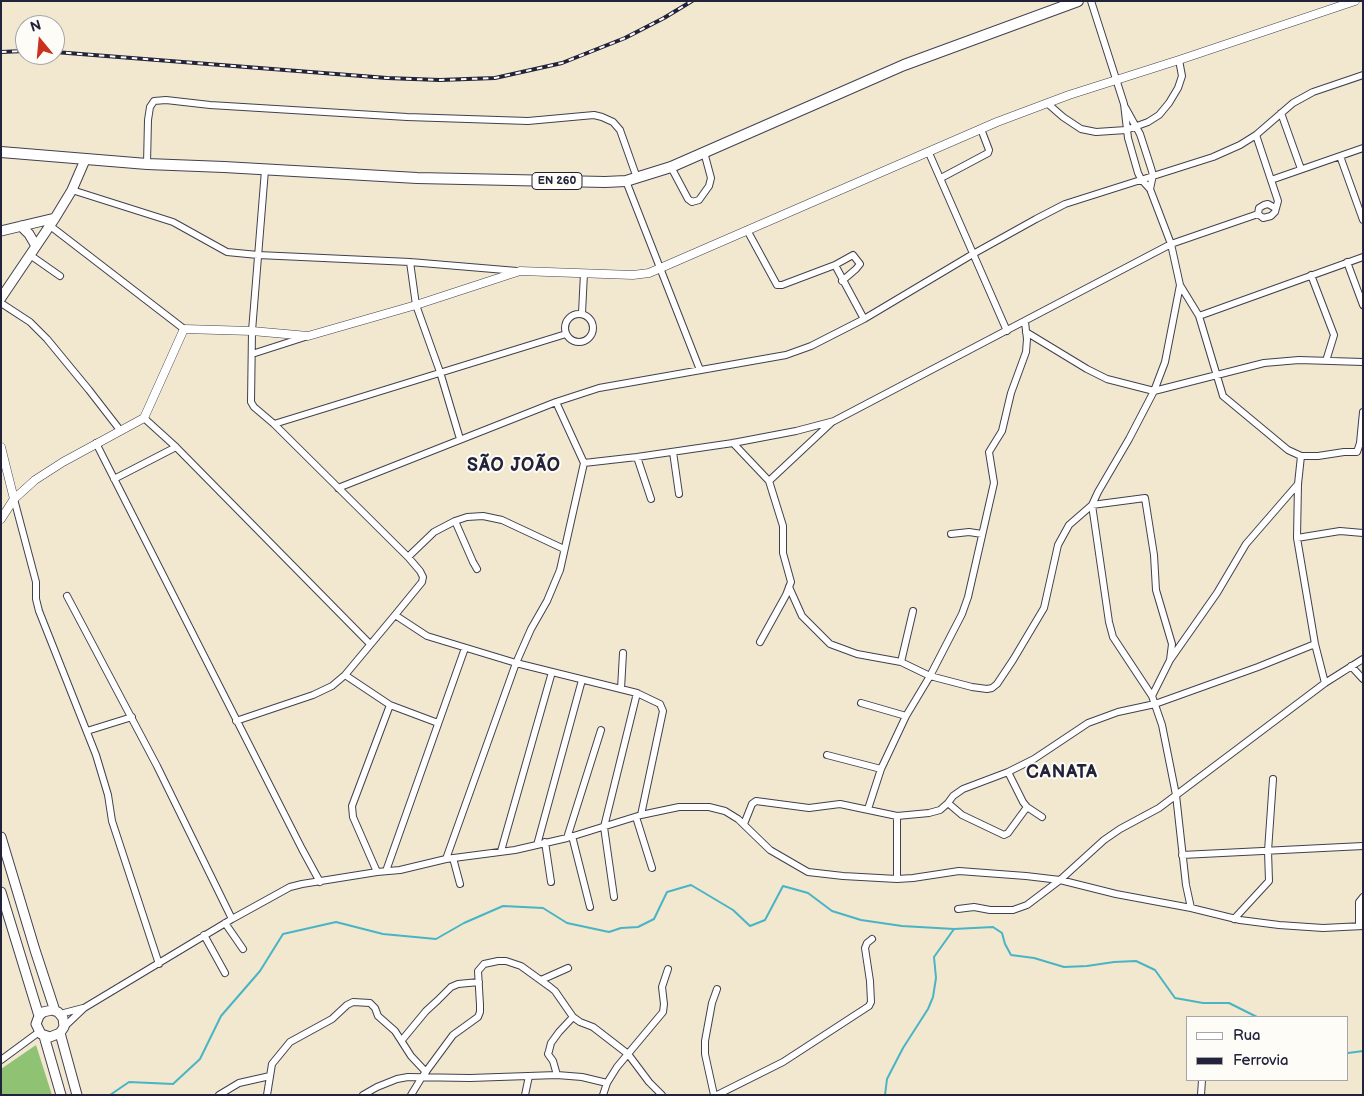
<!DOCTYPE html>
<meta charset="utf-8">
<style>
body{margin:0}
#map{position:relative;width:1364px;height:1096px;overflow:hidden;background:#f1e8cf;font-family:"Balsamiq Sans",sans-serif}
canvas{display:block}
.frame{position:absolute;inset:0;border:2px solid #22223b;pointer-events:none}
.legend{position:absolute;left:1186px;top:1016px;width:162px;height:65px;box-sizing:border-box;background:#fdfcf7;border:1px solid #a5a5ac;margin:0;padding:6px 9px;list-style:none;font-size:15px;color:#22223b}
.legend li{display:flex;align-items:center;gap:10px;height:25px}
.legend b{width:25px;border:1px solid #a5a5ac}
.north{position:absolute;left:15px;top:15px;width:50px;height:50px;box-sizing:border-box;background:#fdfcf7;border:1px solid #a5a5ac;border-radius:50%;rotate:343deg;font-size:14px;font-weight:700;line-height:20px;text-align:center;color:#22223b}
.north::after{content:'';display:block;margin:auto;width:18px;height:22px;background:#c8321e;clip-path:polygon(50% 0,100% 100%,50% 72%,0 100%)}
</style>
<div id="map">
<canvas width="1364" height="1096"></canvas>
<div class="frame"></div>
<ul class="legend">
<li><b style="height:6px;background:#fff"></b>Rua</li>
<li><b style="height:6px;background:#22223b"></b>Ferrovia</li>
</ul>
<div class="north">N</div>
</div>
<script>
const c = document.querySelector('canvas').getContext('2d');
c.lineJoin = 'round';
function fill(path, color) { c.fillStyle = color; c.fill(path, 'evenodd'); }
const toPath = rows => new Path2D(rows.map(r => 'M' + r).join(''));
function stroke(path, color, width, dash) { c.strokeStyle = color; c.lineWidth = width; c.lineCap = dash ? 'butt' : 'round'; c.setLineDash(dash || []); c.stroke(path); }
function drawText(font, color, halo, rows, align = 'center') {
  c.font = font + ' "Balsamiq Sans",sans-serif'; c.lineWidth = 4; c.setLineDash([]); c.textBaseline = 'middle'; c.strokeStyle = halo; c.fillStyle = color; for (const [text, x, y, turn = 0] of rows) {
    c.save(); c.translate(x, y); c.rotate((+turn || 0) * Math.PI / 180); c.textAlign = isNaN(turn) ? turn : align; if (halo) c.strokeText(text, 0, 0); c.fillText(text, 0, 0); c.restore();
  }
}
fill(toPath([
 [36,1045,52,1095,1,1095,1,1069]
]), '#90c273');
stroke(toPath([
 [1348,1053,1363,1051],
 [110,1095,129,1082,173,1084,200,1059,221,1016,260,971,283,934,336,922,383,934,436,939,464,923,503,906,543,908,567,923,609,932,621,928,638,927,654,919,667,892,691,885,733,910,750,926,765,920,783,886,808,893,832,911,861,920,902,926,954,929,993,927,1002,933,1005,944,1011,955,1034,958,1064,967,1087,966,1114,962,1136,961,1155,970,1175,998,1203,1003,1229,1003,1257,1017],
 [885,1095,887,1079,903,1048,928,1009,933,997,936,978,934,957,954,929]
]), '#48b4c5', 2);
const minor = toPath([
 [1091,1,1124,104,1128,138,1138,173,1141,179,1150,189,1171,244,1180,285,1199,316,1223,396,1288,450,1301,456,1318,456,1344,452,1357,452,1360,443,1363,412],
 [1047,103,1063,117,1081,129,1096,132,1126,130,1148,122,1159,115,1169,103,1178,88,1182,76,1179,60],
 [1125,107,1140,134,1151,168,1153,175,1150,189],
 [1281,113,1301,169],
 [929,153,1007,331],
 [1340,156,1363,220],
 [147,164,148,120,150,107,154,101,166,100,210,105,407,117,528,121,594,115,602,117,613,122,620,130,637,178],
 [671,167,688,199,692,202,699,200,709,186,711,178,704,152],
 [941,178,988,153,989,150,981,129],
 [1271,180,1363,148],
 [626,181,700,370],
 [72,190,173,222,227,252,258,255,410,262,517,271],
 [1258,214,1259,208,1264,205,1268,204,1275,208],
 [49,225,184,329],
 [747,230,777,285,782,285,835,265,864,319],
 [30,255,60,276],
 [410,262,416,305,440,372,460,439],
 [1347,262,1363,305],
 [835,265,853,255,860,264,856,269,842,281],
 [1311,275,1334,335,1326,361],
 [1180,285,1165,362,1154,391,1129,439,1098,492,1092,505,1109,622,1113,637,1152,696,1162,725,1176,795,1186,885,1191,908,1240,920,1279,925,1323,928,1363,926],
 [1,303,30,322,47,339,89,390,120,430],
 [582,313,584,273],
 '565 328a14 14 0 1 1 28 0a14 14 0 1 1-28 0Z',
 [1199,316,1363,257],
 [1026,332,1087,369,1107,379,1154,391,1264,363,1299,360,1363,362],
 [252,354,305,337],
 [144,418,176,447,370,644],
 [274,424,566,334],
 [96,443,302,849,320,882],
 [733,443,769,481,783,526,783,553,791,582,786,595,760,642],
 [673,452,679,494],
 [1301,456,1298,484,1297,538,1315,644,1325,683],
 [637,457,651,499],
 [584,463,637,457,733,443,796,431,834,421,1171,244,1258,214,1263,218,1271,216,1275,212,1278,201,1256,135],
 [114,479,176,447],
 [769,481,832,422],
 [338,488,556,402,599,388,786,355,811,346,864,319,973,254,1036,219,1065,204,1213,157,1240,145,1256,135,1293,103,1313,92,1363,75],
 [14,499,36,582,36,599,39,611,96,755,108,795,112,821,159,964],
 [455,521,473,562,477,569],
 [951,534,969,532,982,534],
 [1297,538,1340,531,1363,533],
 [408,557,434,532,455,521,467,517,483,516,502,520,564,549],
 [789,587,802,616,830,644,857,654,901,662],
 [67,596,157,766,232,919],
 [913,611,901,662,930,676,972,687,987,689,992,688,997,684,1013,660,1044,608,1058,545,1069,525,1092,505,1145,498,1154,555,1156,590,1172,644,1170,660],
 [395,615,427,636,516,663,637,693,660,704,663,711,641,815],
 [1351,666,1363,679],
 [345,675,390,705,352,806,353,817,377,872],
 [621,689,623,653],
 [1152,696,1170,660,1217,593,1246,544,1298,484],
 [861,703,906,716],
 [390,705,438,723],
 [236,721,313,695,332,686,345,675,395,615,422,582,423,577,420,571,408,557,274,424,254,407,251,402,252,331,265,170],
 [87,731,132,717],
 [827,755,881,769],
 [1008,772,1023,802,1027,807,1042,817],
 [948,803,962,815,1004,835,1008,833,1027,807],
 [868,809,881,769,906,716,930,676,962,614,968,597,994,483,989,452,1002,431,1011,393,1026,352,1027,339,1025,322],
 [897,816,897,879],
 [636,817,652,868],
 [744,824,752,804,756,801,809,808,840,804,897,816,929,813,940,810,948,803,953,796,963,789,1008,772,1034,759,1088,723,1118,712,1155,704,1258,667,1315,644],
 [572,836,590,907],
 [567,838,601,730],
 [545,842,551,882],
 [537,845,582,680],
 [501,851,552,672],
 [1182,855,1363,846],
 [453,858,460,884],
 [446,859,516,663,531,629,547,601,560,570,584,463,556,402],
 [386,871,465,648],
 [614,897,604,827,637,693],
 [958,909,974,907,990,910,1013,910,1027,905,1060,880,1104,840,1120,829,1159,808,1325,683,1363,659],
 [1234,919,1269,881,1268,851,1273,779],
 [225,923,243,949],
 [1359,926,1359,902,1363,897],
 [204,935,225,973],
 [541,980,568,968],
 [60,1014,83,1008],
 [64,1027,84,1008,232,919,290,887,302,884,377,872,400,870,446,859,515,850,567,838,641,815,679,807,709,807,725,811,738,819,770,850,808,872,843,876,897,879,913,878,959,871,1026,876,1060,880,1116,894,1191,908],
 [402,1040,426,1011,438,1000,451,987,458,984,479,982],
 [1,1060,39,1032],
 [557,1075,553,1061,548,1054,549,1051,551,1043,559,1032,573,1017],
 [219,1095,239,1083,270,1076],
 [267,1095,272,1064,290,1042,332,1019,347,1005,353,1002,370,1003,375,1008,378,1016,395,1031,411,1056,426,1072],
 [363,1095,377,1087,397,1079,408,1077,470,1078,557,1075,582,1077,607,1083],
 [411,1095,422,1077,453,1035,478,1017,480,1012,480,1005,478,971,484,964,498,961,506,961,521,966,550,987,555,991,573,1017,580,1022,593,1027,628,1054,649,1082,662,1095],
 [525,1095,529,1076],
 [603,1095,607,1083,617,1067,663,1012,664,1004,662,987,668,969],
 [714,1095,705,1054,705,1041,712,1003,717,989],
 [717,1095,783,1062,869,1006,871,1002,870,981,865,948,867,943,872,939],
 [1201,1095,1202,1080]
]);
const tertiary = toPath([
 [1,447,14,499],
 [1,519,14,499,35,480,63,462,144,418,184,329,252,331,308,336,416,305,520,271,633,275,649,273,997,122,1069,95,1179,60,1355,1]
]);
const secondary = toPath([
 [21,226,29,234,36,246],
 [1,231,55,218],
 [1,298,55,218,72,190,85,160],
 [1,837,35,950,55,1011],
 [1,892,39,1016],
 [60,1033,50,1037,41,1034,36,1024,39,1016,43,1012,52,1010,58,1012,63,1018,64,1027,60,1033,77,1095],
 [44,1036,61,1095]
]);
const primary = toPath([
 [1,152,147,164,224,167,417,178,605,182,626,181,671,167,904,65,1078,1]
]);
stroke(minor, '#414051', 8);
stroke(tertiary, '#414051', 9);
stroke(secondary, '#414051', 11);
stroke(primary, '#414051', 12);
stroke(minor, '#fff', 6);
stroke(tertiary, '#fff', 8);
stroke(secondary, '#fff', 9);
stroke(primary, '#fff', 10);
const rail = toPath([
 [1,52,25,51],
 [55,52,387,78,440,80,495,78,562,63,625,38,664,18,692,1]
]);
stroke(rail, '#22223b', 4);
stroke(rail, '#fdfcf7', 2, [5.5]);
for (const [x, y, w] of [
 [557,181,50]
]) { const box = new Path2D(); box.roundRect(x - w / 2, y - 8.5, w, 17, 4); c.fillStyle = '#fdfcf7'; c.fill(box); stroke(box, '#22223b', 1); }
drawText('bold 11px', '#22223b', null, [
 ["EN 260",557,181]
]);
c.letterSpacing = '1px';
drawText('bold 18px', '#22223b', '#fdfcf7', [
 ["SÃO JOÃO",514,466],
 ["CANATA",1062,773]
]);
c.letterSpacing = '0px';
</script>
